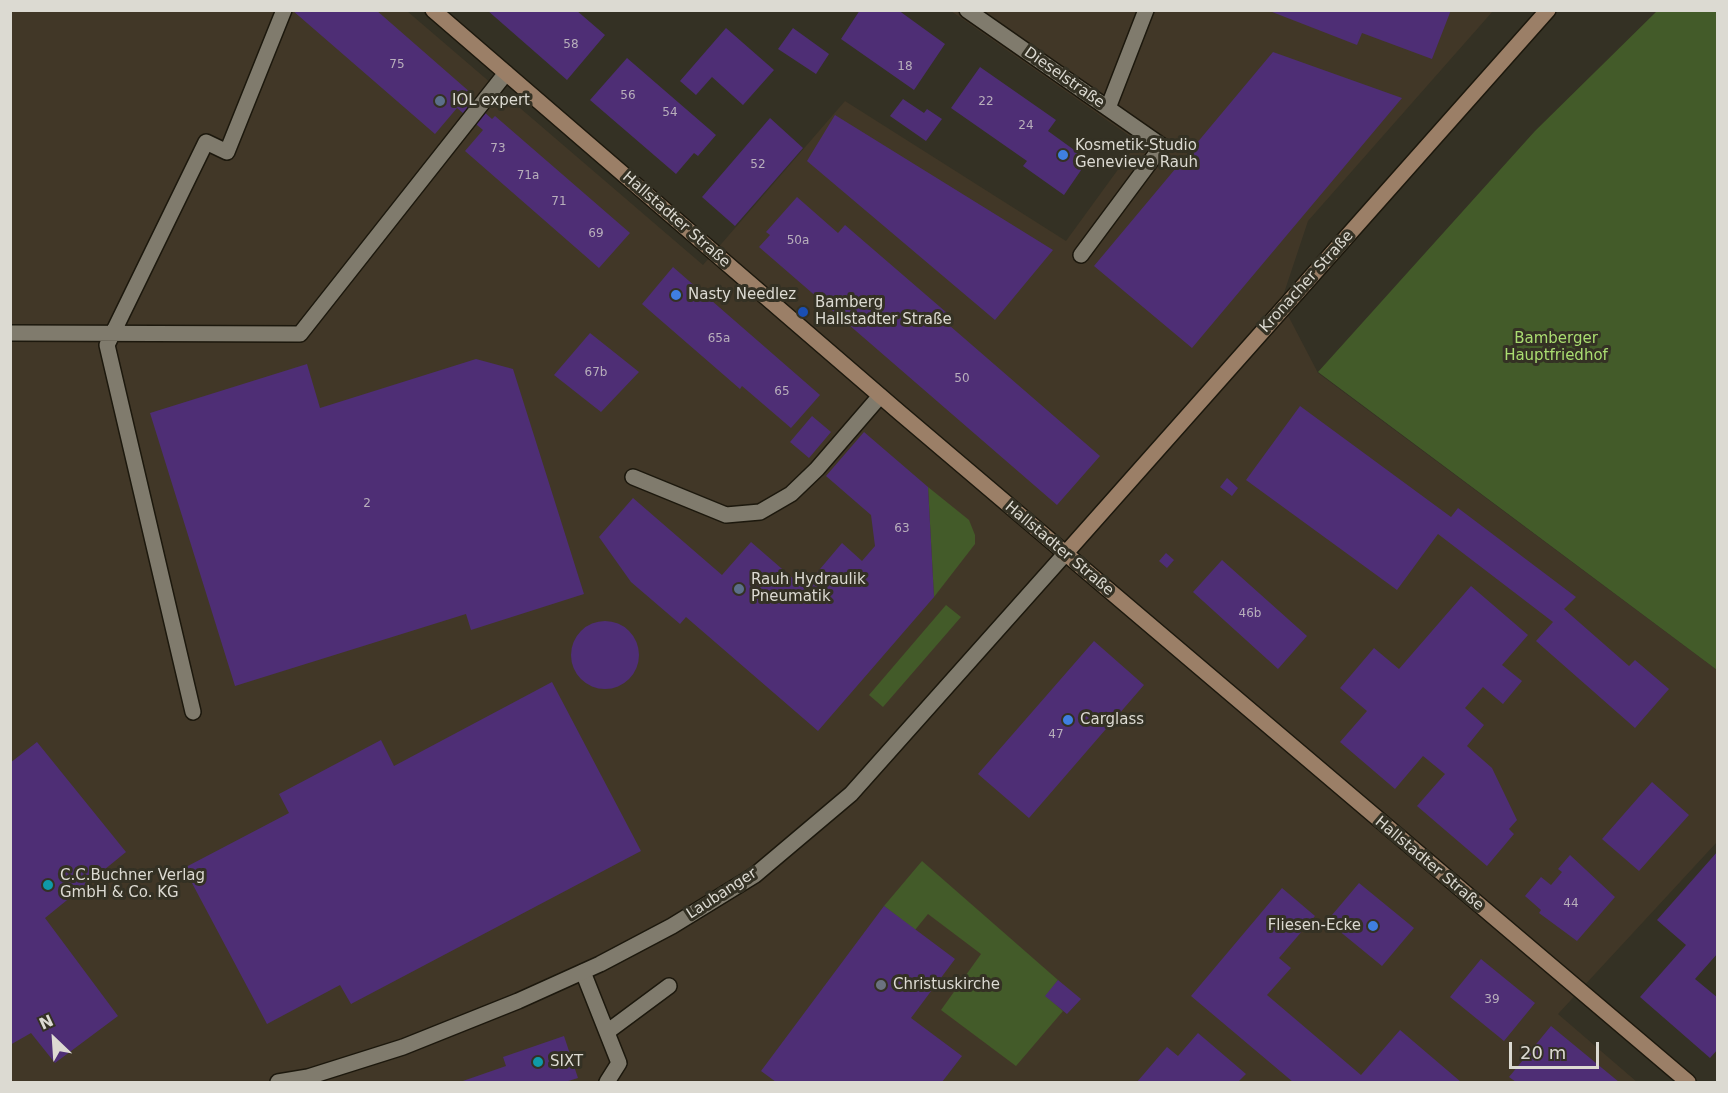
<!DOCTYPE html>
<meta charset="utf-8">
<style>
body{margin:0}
#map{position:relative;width:1728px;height:1093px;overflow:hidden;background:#343124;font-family:"DejaVu Sans",sans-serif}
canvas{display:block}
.frame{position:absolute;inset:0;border:12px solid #dcdad2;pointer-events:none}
.north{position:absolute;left:24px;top:1009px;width:60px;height:60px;-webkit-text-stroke:4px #343124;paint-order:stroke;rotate:335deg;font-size:16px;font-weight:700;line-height:24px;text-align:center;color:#dcdad2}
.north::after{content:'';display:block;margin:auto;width:21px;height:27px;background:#dcdad2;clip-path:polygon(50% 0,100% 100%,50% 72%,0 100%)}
.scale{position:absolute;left:1509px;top:1042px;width:90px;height:27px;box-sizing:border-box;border:3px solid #dcdad2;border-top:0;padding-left:8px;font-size:18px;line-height:21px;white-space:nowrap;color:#dcdad2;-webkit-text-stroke:4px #343124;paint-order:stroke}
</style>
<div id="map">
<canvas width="1728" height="1093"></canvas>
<div class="frame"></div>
<div class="north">N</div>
<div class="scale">20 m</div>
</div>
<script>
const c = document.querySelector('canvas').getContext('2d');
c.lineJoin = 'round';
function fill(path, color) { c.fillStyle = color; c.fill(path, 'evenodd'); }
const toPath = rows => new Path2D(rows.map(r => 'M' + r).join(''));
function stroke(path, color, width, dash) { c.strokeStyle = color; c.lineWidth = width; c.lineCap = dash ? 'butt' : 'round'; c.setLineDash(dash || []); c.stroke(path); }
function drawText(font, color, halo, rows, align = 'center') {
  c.font = font + ' "DejaVu Sans",sans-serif'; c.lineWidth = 6; c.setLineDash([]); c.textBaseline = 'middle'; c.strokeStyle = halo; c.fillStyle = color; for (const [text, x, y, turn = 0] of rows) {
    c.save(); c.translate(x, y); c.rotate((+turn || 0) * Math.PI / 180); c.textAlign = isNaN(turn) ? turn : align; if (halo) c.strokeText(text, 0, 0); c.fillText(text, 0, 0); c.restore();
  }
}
fill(toPath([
 [10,11,407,11,703,265,845,101,1066,241,1138,142,951,11,1493,11,1308,221,1281,302,1318,373,1717,670,1717,842,1558,1014,1637,1082,11,1082]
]), '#413727');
fill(toPath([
 [1658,10,1717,11,1717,670,1318,372,1535,131],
 [928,487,969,520,975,535,975,544,934,597],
 [946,605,961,617,883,707,869,695],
 [922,861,1058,980,1046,996,1063,1011,1016,1066,941,1010,981,954,928,914,915,930,884,906]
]), '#435b29');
fill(toPath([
 [292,10,376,10,471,93,467,97,492,119,495,116,630,233,599,268,465,151,483,130,457,108,435,134],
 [487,10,576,10,605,35,567,80],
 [860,10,898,10,945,44,914,90,841,39],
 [1267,10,1451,10,1432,59,1362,33,1357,45],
 [726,28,774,70,743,105,712,77,696,95,680,81],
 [793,28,829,54,816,74,778,49],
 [1273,52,1402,98,1192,348,1094,266],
 [627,58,716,135,698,156,694,153,676,174,590,100],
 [980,67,1056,120,1048,131,1088,160,1064,195,1023,166,1027,161,951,108],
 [903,99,924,113,927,109,942,119,926,141,890,116],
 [835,115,1053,250,995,320,807,161],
 [770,118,803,148,735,226,702,197],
 [797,197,838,233,845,225,947,313,942,319,1100,456,1057,505,759,247,770,235,766,232],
 [673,267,820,395,791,428,742,386,740,389,642,304],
 [590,333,639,372,601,412,554,375],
 [476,359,513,369,584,594,471,630,466,614,235,686,150,413,307,364,320,408],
 [1300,406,1451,517,1458,508,1576,597,1564,609,1629,666,1635,660,1669,689,1635,728,1536,641,1553,622,1438,534,1397,590,1246,480],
 [812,416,831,432,809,458,790,442],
 [864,432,928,487,934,597,818,731,686,617,680,624,631,582,599,537,633,498,722,575,751,542,804,588,842,543,862,561,875,546,871,515,826,476],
 [1227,478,1238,488,1232,496,1220,487],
 [1166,553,1174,560,1167,568,1159,561],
 [1222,560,1307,636,1278,669,1193,592],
 [1471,586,1528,635,1502,665,1522,681,1503,704,1483,687,1465,708,1484,725,1467,746,1492,768,1517,820,1509,829,1514,834,1487,866,1417,806,1445,774,1423,756,1395,789,1340,742,1367,711,1340,688,1374,648,1399,669],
 '571 655a34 34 0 1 1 68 0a34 34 0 1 1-68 0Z',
 [1094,641,1144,685,1029,818,978,774],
 [552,682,641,851,351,1004,340,985,267,1024,184,868,289,813,279,794,381,740,394,766],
 [37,742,126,852,45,918,118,1016,55,1063,31,1033,10,1045,10,763],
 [1652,782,1689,815,1639,871,1602,839],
 [1718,851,1718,953,1695,979,1718,998,1718,1049,1710,1058,1640,997,1686,945,1657,920],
 [1570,855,1615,897,1577,941,1539,913,1541,910,1525,896,1541,877,1551,885,1562,872,1558,869],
 [1359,883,1414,928,1382,966,1327,921],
 [1282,888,1315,916,1279,958,1291,968,1267,995,1361,1075,1400,1030,1461,1082,1293,1082,1191,996],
 [884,906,955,959,911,1018,962,1056,942,1082,776,1082,761,1071],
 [1481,959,1535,1003,1504,1041,1450,997],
 [1058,980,1081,999,1067,1014,1045,996],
 [1551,1026,1619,1082,1516,1082,1509,1077],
 [1198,1033,1246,1074,1238,1082,1137,1082,1167,1047,1178,1056],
 [564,1036,578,1078,565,1082,460,1082,506,1066,503,1057]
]), '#4e2e75');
const lane = toPath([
 [1081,255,1162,146],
 [10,333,300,334,506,73],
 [633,477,726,515,760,512,791,494,817,469,880,396],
 [193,712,107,345,206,142,227,152,284,10],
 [583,972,619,1063,607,1082],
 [607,1032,669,986]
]);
const street = toPath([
 [967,10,1162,146],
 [1108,108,1146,10],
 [278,1082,308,1077,403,1047,518,1001,600,964,672,926,755,875,851,794,1065,554]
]);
const secondary = toPath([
 [433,10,899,412,1688,1082],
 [1065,554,1548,10]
]);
stroke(lane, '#1c180d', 18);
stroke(street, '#1c180d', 18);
stroke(secondary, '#1c180d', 18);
stroke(lane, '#807b6d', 15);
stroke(street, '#807b6d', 15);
stroke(secondary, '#9b7f67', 15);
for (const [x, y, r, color] of [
 [440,101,6,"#5c6f8a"],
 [1063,155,6,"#3f7fe0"],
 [676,295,6,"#3f7fe0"],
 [803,312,6,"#1a4fb4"],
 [739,589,6,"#5c6f8a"],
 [1068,720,6,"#3f7fe0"],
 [48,885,6,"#0f9aa8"],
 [1373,926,6,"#3f7fe0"],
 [881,985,6,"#6b7280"],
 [538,1062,6,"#0f9aa8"]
]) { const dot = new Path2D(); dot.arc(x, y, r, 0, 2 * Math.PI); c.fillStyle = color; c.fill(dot); stroke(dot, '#343124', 2); }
drawText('12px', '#b8afbb', null, [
 ["58",571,45],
 ["75",397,65],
 ["18",905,67],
 ["56",628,96],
 ["22",986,102],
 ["54",670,113],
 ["24",1026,126],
 ["73",498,149],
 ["52",758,165],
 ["71a",528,176],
 ["71",559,202],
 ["69",596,234],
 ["50a",798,241],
 ["65a",719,339],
 ["67b",596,373],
 ["50",962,379],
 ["65",782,392],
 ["2",367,504],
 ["63",902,529],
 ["46b",1250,614],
 ["47",1056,735],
 ["44",1571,904],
 ["39",1492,1000]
]);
drawText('15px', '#dcdad2', '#343124', [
 ["Dieselstraße",1064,78,35],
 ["Hallstadter Straße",676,220,41],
 ["Kronacher Straße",1307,282,-48],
 ["Hallstadter Straße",1059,549,40],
 ["Hallstadter Straße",1429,864,40],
 ["Laubanger",722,894,-33]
]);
drawText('15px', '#dcdad2', '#343124', [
 ["IOL expert",452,101],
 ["Kosmetik-Studio",1075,146],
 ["Genevieve Rauh",1075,163],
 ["Nasty Needlez",688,295],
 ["Bamberg",815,303],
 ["Hallstadter Straße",815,320],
 ["Rauh Hydraulik",751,580],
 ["Pneumatik",751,597],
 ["Carglass",1080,720],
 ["C.C.Buchner Verlag",60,876],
 ["GmbH & Co. KG",60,893],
 ["Fliesen-Ecke",1361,926,"right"],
 ["Christuskirche",893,985],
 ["SIXT",550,1062]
], 'left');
drawText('15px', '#aadd71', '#343124', [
 ["Bamberger",1556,339],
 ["Hauptfriedhof",1556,356]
]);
</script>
